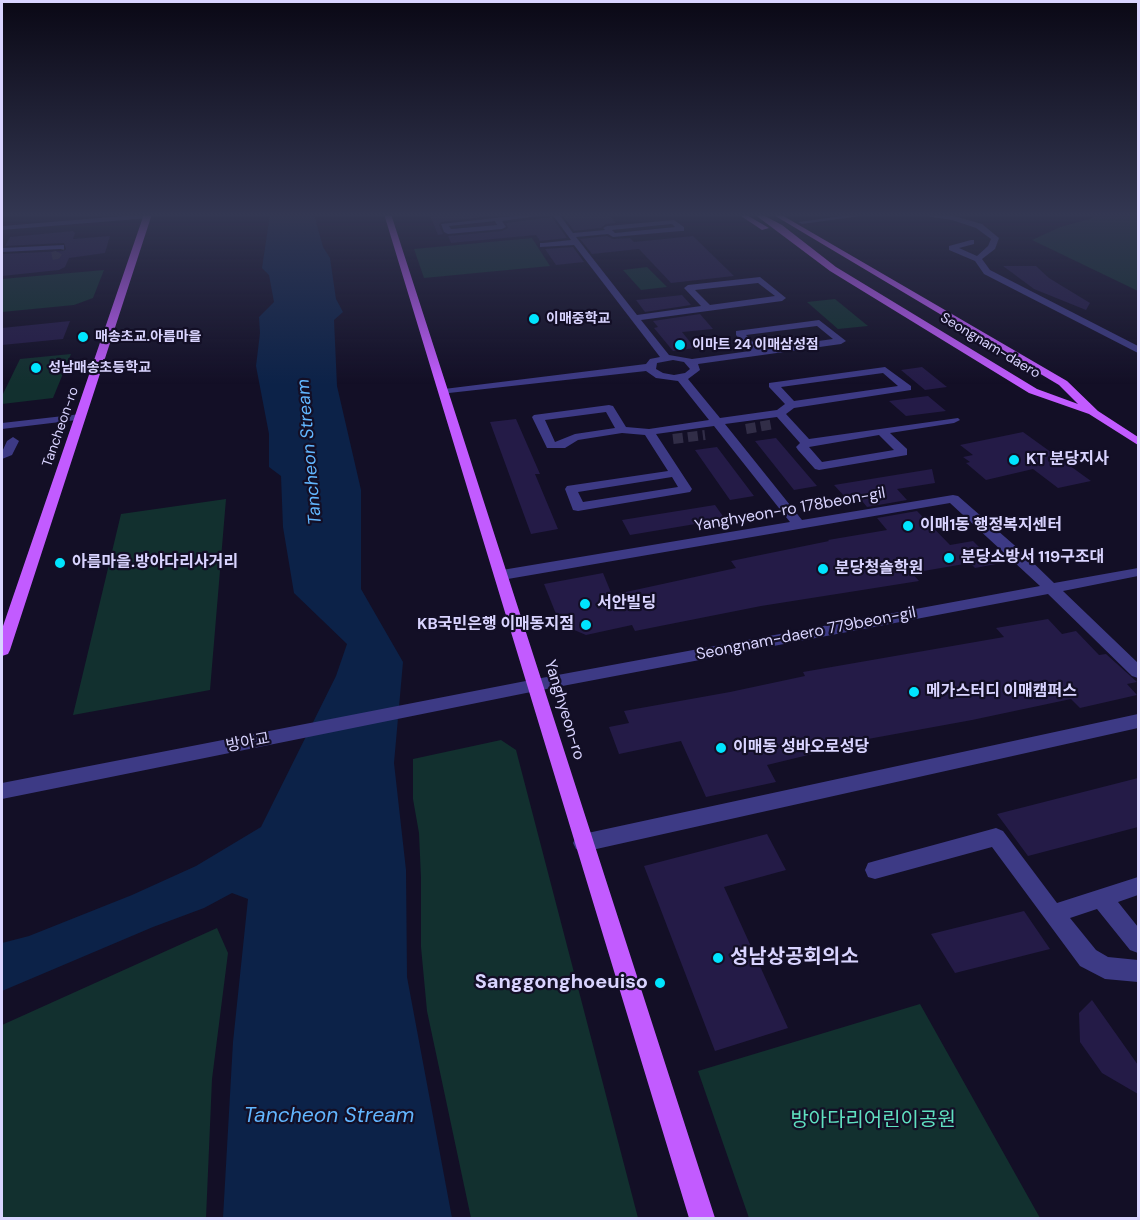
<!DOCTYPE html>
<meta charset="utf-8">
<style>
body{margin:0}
#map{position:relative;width:1140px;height:1220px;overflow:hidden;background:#130f26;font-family:"DM Sans",sans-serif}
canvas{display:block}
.frame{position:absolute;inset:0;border:3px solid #d9d4ff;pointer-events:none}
</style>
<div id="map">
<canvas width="1140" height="1220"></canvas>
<div class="frame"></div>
</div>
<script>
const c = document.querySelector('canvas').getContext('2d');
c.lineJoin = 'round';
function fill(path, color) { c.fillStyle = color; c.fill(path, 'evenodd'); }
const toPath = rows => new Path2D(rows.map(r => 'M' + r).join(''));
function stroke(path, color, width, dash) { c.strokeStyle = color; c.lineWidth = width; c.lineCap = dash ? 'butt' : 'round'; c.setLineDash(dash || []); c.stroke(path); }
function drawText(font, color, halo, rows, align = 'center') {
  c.font = font + ' "DM Sans","Noto Sans KR",sans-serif'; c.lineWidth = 4.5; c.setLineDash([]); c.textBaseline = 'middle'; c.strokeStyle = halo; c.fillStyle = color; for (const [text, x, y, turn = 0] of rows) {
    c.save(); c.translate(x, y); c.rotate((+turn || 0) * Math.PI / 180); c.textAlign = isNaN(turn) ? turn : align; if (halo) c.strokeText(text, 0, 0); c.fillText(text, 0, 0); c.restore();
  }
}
fill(toPath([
 [1098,214,1138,214,1138,291,1032,240,1060,227,1090,219],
 [532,238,550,266,424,278,414,249],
 [647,267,667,287,641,290,623,270],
 [104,270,93,298,74,305,2,312,2,279],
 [835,299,868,326,838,329,807,302],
 [71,354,53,398,2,404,2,396,20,359],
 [226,499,210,690,73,715,121,514],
 [501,740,516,750,638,1218,471,1218,427,1011,421,947,421,878,419,833,413,799,413,759],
 [217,928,228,953,212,1079,206,1218,2,1218,2,1025],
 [920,1004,1040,1218,749,1218,698,1071]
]), '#12302f');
fill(toPath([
 [270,214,314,214,323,247,330,258,336,299,343,312,334,320,337,386,361,490,361,589,403,662,394,763,406,870,407,977,452,1218,223,1218,233,1042,248,899,232,893,204,908,153,927,2,991,2,943,29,936,132,895,196,866,261,827,336,676,347,644,294,593,283,527,281,476,269,467,269,434,256,366,260,333,259,317,274,302,269,275,262,268]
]), '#0c2248');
fill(toPath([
 [429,213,515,213,441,222,439,225,443,234,438,235],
 [593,213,607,213,616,223,606,224,601,228,574,231,563,216],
 [552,217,567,238,540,241,536,235,451,243,448,236,502,231,508,228,506,223],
 [73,231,75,233,73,239,110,236,105,253,69,258,65,267,59,270,2,276,2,254,64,251,66,249,64,243,5,246,10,237],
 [607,236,613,239,630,238,634,242,693,236,734,276,671,283,639,249,592,254,580,239],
 [573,247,584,262,556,265,545,249],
 [1003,266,1036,266,1049,278,1090,303,1086,310,1034,289],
 [682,295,691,305,645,312,636,300],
 [700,314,713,329,682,332,695,348,673,351,654,328,658,327,653,321],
 [70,321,63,339,2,345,2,328],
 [922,367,947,387,925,390,901,370],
 [928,396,946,411,906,416,889,401],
 [516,419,540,474,535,474,558,529,531,534,490,422],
 [1023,432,1091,481,1058,488,1033,469,986,480,966,463,970,462,963,457,973,455,960,445],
 [776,438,817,486,794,490,755,441],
 [717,447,754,496,730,500,695,450],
 [932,469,935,483,897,489,907,500,867,507,858,496,846,498,834,485],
 [715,505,725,519,630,535,622,520],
 [917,511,950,545,973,541,996,564,975,568,970,563,912,573,919,581,761,606,635,631,632,625,586,635,560,624,544,584,603,573,612,595,736,568,731,561,829,541,828,540,887,530,877,518],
 [1048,619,1062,634,1076,631,1099,655,1106,654,1137,682,1127,684,1137,695,1080,708,1071,699,972,720,835,745,837,748,767,765,776,782,706,797,681,741,619,754,609,727,629,723,624,711,730,692,805,676,803,672,1004,637,996,628],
 [1138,778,1138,827,1028,856,997,814],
 [767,834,786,870,724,887,788,1028,715,1051,644,866],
 [1024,911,1050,949,955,973,931,934],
 [1092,1000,1138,1065,1138,1094,1102,1073,1080,1042,1079,1013]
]), '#241b47');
stroke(toPath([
 [52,256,57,255,61,247]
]), '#312d47', 8, [8, 4]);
stroke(toPath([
 [746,429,774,424],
 [673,439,705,435]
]), '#312d47', 10, [10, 5]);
fill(toPath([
 [147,214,150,218,2,230,2,226,147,214],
 [531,214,552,214,502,221,506,227,502,229,448,234,444,232,441,224,531,214],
 [495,221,497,225,451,229,449,226,495,221],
 [552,214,559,214,573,233,605,230,603,228,607,226,674,220,684,227,684,231,681,231,613,237,608,234,576,237,637,315,701,306,684,288,688,285,760,277,786,298,782,301,641,320,669,355,692,359,750,351,736,335,736,331,819,320,846,341,841,344,698,364,700,370,688,379,720,418,777,410,785,404,769,387,769,383,885,367,911,386,911,390,794,408,786,414,809,439,958,418,960,420,954,423,890,433,907,449,907,455,819,470,815,469,798,450,796,447,800,443,777,417,725,424,802,520,953,495,958,496,1021,551,1054,583,1138,568,1138,576,1063,591,1138,663,1138,678,1132,676,1048,594,536,691,2,799,2,783,536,679,1040,586,950,503,502,580,497,578,495,575,502,570,790,522,714,426,656,434,692,489,690,492,578,511,573,510,565,489,567,486,668,471,645,435,622,433,578,440,565,448,547,448,532,417,534,415,609,405,613,406,626,427,649,429,709,420,678,381,656,378,646,371,440,394,440,390,444,389,646,364,650,359,660,357,574,245,540,247,540,243,543,243,571,240,552,214],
 [672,224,675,227,615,233,612,230,672,224],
 [758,283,775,296,710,305,695,290,758,283],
 [817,326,833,339,760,349,746,335,817,326],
 [673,360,684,362,690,369,685,373,674,375,663,373,656,369,657,363,673,360],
 [883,373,898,386,794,401,781,387,883,373],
 [606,412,615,428,575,434,555,442,545,420,606,412],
 [879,435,894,450,822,462,809,447,879,435],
 [672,477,678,487,583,502,578,492,672,477],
 [857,214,876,214,802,224,798,222,857,214],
 [913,214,947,214,982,224,999,238,995,249,982,259,990,270,1138,346,1138,353,984,274,975,261,949,250,949,246,971,240,974,240,974,244,959,248,977,256,988,246,991,239,976,228,952,220,913,214],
 [64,245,64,249,61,249,2,252,2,248,64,245],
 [81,414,85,415,85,419,2,429,2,423,81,414],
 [13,437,19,441,12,455,2,459,2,452,7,441,13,437],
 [1138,714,1138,728,583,852,576,849,573,843,576,837,583,834,1138,714],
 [996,828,1003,831,1057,903,1138,877,1138,895,1118,902,1138,927,1138,953,1130,950,1097,909,1070,918,1096,950,1108,957,1138,960,1138,982,1105,979,1080,966,992,847,875,879,868,877,865,870,868,863,875,861,996,828]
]), '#3d3a85');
fill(toPath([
 [144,214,152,214,10,650,8,654,2,656,2,629,144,214],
 [384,214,391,214,715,1218,689,1218,384,214],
 [738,214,745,214,769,228,762,230,738,214],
 [754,214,761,214,782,225,836,267,1037,389,1078,404,1059,385,772,214,780,214,1067,381,1098,411,1138,437,1138,445,1089,414,1029,393,830,271,754,214]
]), '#c25bff');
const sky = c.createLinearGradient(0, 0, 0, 384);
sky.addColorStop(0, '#0a0815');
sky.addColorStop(0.56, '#333752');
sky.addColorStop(1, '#33375200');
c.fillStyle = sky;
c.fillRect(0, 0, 1140, 384);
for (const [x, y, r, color] of [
 [534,319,6,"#00e5ff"],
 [83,337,6,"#00e5ff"],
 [680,345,6,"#00e5ff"],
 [36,368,6,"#00e5ff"],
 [1014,460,6,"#00e5ff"],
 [908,526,6,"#00e5ff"],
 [949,558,6,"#00e5ff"],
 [60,563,6,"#00e5ff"],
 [823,569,6,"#00e5ff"],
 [585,604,6,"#00e5ff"],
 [586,625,6,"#00e5ff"],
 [914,692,6,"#00e5ff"],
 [721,748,6,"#00e5ff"],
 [718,958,6,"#00e5ff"],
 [660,983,6,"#00e5ff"]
]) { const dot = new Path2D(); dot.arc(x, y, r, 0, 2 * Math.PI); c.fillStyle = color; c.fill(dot); stroke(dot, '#130f26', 2); }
drawText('bold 14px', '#d9d4ff', '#130f26', [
 ["이매중학교",546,319],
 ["매송초교.아름마을",95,337],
 ["이마트 24 이매삼성점",692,345],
 ["성남매송초등학교",48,368]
], 'left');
drawText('14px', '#d9d4ff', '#130f26', [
 ["Seongnam-daero",990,346,31],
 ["Tancheon-ro",61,427,-71]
]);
drawText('bold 16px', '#d9d4ff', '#130f26', [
 ["KT 분당지사",1026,460],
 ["이매1동 행정복지센터",920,526],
 ["분당소방서 119구조대",961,558],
 ["아름마을.방아다리사거리",72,563],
 ["분당청솔학원",835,569],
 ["서안빌딩",597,604],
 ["KB국민은행 이매동지점",574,625,"right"],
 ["메가스터디 이매캠퍼스",926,692],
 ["이매동 성바오로성당",733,748]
], 'left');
drawText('16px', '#d9d4ff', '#130f26', [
 ["Yanghyeon-ro 178beon-gil",790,510,-10],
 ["Seongnam-daero 779beon-gil",806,634,-11],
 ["Yanghyeon-ro",564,710,73],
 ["방아교",248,743,-11]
]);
drawText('italic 18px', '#62b6ff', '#130f26', [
 ["Tancheon Stream",310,452,-95]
]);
drawText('bold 20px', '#d9d4ff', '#130f26', [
 ["성남상공회의소",730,958],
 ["Sanggonghoeuiso",648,983,"right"]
], 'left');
drawText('20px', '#5fe0c0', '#130f26', [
 ["방아다리어린이공원",873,1121]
]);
drawText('italic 21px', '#62b6ff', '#130f26', [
 ["Tancheon Stream",329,1116]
]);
</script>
